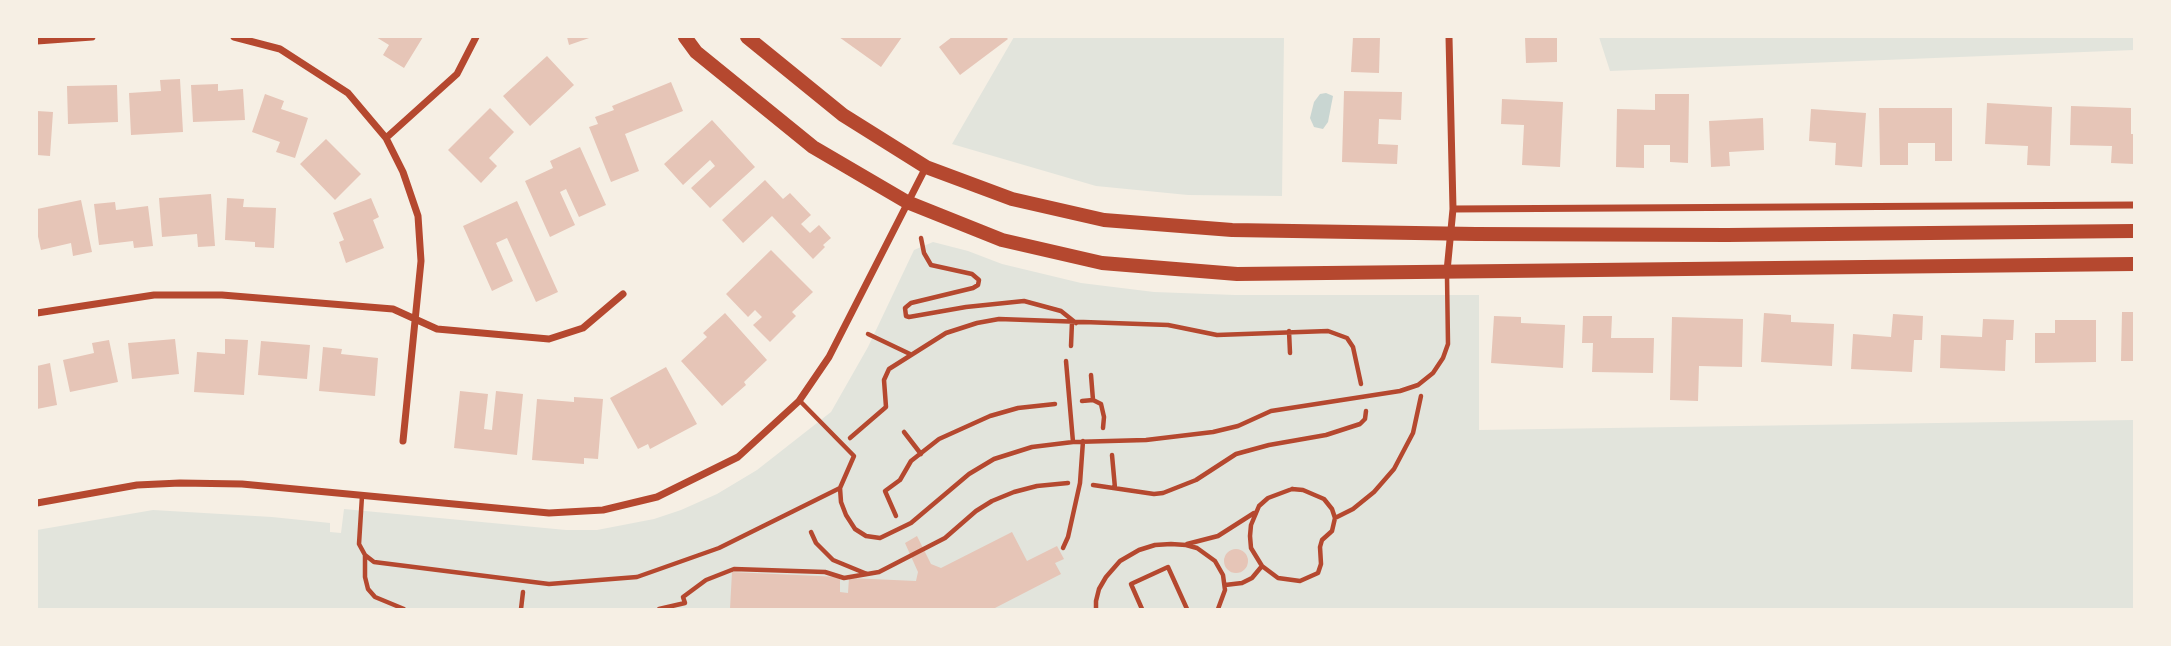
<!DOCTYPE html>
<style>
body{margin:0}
#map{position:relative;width:2171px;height:646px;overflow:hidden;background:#f6efe4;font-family:"Libre Baskerville",serif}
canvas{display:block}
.frame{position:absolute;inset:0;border:38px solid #f6efe4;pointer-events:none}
</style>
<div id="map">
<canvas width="2171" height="646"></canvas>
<div class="frame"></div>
</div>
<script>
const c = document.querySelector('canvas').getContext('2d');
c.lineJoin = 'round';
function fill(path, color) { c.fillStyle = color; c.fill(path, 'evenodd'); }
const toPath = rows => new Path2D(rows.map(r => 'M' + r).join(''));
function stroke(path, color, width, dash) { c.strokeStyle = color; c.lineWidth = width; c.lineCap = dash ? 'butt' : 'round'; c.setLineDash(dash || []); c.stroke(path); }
fill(toPath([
 [1014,37,1284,37,1282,196,1188,195,1096,186,952,144],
 [1599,37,2134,37,2134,50,1610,71],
 [933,242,968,251,1002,264,1081,283,1154,292,1235,295,1479,295,1479,430,2134,420,2134,609,37,609,37,530,153,510,272,517,330,523,330,532,341,533,344,509,566,530,597,530,654,519,681,510,717,494,757,470,831,412,868,347,914,250]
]), '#e2e4dc');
fill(toPath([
 [1326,93,1333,96,1328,122,1323,129,1314,127,1310,118,1314,102,1320,94]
]), '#c9d6d2');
fill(toPath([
 [376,37,423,37,404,68,383,55,389,45],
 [567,37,592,37,569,45],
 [839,37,902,37,881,67],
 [952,37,1006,37,1008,39,960,75,939,47],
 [1353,37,1380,37,1379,73,1351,72],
 [1525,37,1557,37,1557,62,1526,63],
 [547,56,574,85,530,126,503,96],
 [180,79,183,132,131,135,129,93,161,91,160,80],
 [671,82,683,111,625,134,639,171,611,182,589,127,598,124,595,117,614,110,612,106],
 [218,84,218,91,243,89,245,120,193,122,191,85],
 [117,85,118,122,68,124,67,86],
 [1344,91,1402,92,1401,120,1379,119,1378,144,1398,145,1397,164,1342,162],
 [265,94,284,101,281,109,308,118,295,158,276,152,280,142,252,132],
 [1655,94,1689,94,1688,163,1670,162,1670,145,1644,145,1644,168,1616,167,1617,109,1655,110],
 [1502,99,1563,102,1560,167,1522,165,1524,125,1501,124],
 [1987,103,2052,107,2050,166,2027,165,2028,146,1985,144],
 [2071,106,2131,108,2131,134,2134,134,2134,164,2111,163,2112,146,2070,145],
 [490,108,514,132,489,158,497,166,481,183,448,150],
 [1879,108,1952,108,1952,161,1935,161,1935,143,1908,143,1908,165,1880,165],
 [1811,109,1866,113,1862,167,1835,165,1836,143,1809,141],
 [37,111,53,112,50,156,37,155],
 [1763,118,1764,150,1729,152,1730,166,1711,167,1709,121],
 [712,120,755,167,710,208,691,188,715,166,710,160,683,185,664,164],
 [326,139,361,174,335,200,300,164],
 [580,147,606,205,579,217,566,189,560,192,575,225,550,237,525,181,553,168,550,161],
 [765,180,783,199,790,193,811,215,801,224,810,233,819,225,831,238,823,245,825,247,813,259,772,216,743,243,722,220],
 [211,194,215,246,198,247,197,234,162,237,159,198],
 [227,198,244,199,243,207,276,208,274,248,255,247,255,242,225,240],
 [371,198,379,217,373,220,384,248,346,263,339,242,344,240,333,213],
 [81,200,92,252,73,256,71,243,41,250,37,232,37,209],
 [517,201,558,292,536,302,507,238,496,243,513,281,492,291,463,226],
 [115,202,116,210,148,206,153,246,134,248,133,241,99,245,94,204],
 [771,250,813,292,792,312,796,316,770,342,753,325,762,317,755,310,748,317,726,294],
 [2122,312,2134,312,2134,361,2121,361],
 [725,313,767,360,744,382,746,385,722,406,681,361,707,337,703,333],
 [1764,313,1791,315,1791,322,1834,324,1832,366,1761,362],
 [1893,314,1923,316,1922,340,1914,340,1912,372,1851,369,1853,334,1891,337],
 [1494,316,1521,317,1521,323,1565,325,1563,368,1491,363],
 [1583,316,1612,316,1611,338,1654,338,1653,373,1592,372,1593,343,1582,343],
 [1672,317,1743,319,1742,367,1699,366,1698,401,1670,400],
 [1983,319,2014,320,2013,340,2006,340,2005,371,1940,368,1941,335,1982,337],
 [2055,320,2096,320,2096,362,2035,363,2035,333,2055,333],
 [175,339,179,374,132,379,128,343],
 [225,339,248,340,244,395,194,392,197,352,225,354],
 [109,340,118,382,70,392,63,360,94,353,92,343],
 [261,341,310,345,307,379,258,375],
 [323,347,342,349,341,354,378,358,375,396,319,391],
 [50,363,57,405,37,409,37,366],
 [666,367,697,424,650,449,648,444,638,449,610,398],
 [460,391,488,394,484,429,492,430,496,391,523,394,517,455,454,448],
 [574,397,603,399,598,459,584,458,584,464,532,460,537,399,574,402],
 [1012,532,1027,561,1057,546,1064,559,1055,563,1061,574,993,609,730,609,732,572,840,577,840,592,848,593,849,578,916,581,918,572,905,543,917,536,931,564,941,568],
 '1224 561a12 12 0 1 1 24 0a12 12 0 1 1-24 0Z'
]), '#e6c5b7');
stroke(toPath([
 [921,238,924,253,931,265,972,274,979,280,978,285,973,288,911,303,905,308,906,316,909,317,966,307,1024,301,1061,311,1076,323],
 [1289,331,1290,353],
 [868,334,910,354],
 [1071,346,1072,322],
 [1091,375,1093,400],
 [1082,401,1093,400,1101,404,1104,417,1103,428],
 [904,432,921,454],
 [850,438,886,407,884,380,889,369,946,333,977,323,999,319,1168,325,1217,335,1328,331,1347,338,1353,347,1361,384],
 [1112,455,1115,488],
 [1093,485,1154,494,1163,493,1196,480,1236,454,1269,445,1326,435,1360,424,1365,419,1366,411],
 [1292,489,1303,490,1324,499,1332,509,1335,518,1332,531,1322,540,1320,547,1321,564,1318,573,1300,581,1278,578,1262,566,1251,548,1250,536,1251,525,1259,506,1268,498,1292,489],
 [896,516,885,491,900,480,911,461,939,439,990,416,1018,408,1055,404],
 [1335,518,1353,509,1374,492,1394,469,1413,433,1421,396],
 [811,532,816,543,833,560,867,574],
 [1187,544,1218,536,1254,513],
 [1225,585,1242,583,1252,578,1262,566],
 [521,609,523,592],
 [659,609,685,603,683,597,706,580,734,569,825,572,844,578,879,572,945,538,976,511,992,501,1014,492,1037,486,1068,483],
 [1096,609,1096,601,1099,589,1106,577,1120,561,1139,550,1155,545,1171,544,1186,545,1197,548,1215,561,1223,575,1225,590,1218,609],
 [1142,609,1131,584,1168,567,1187,609]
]), '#b5482f', 4.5);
stroke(toPath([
 [1066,361,1073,442],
 [800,401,854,456,840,488,841,502,846,515,855,529,866,536,880,538,911,523,969,474,994,459,1032,447,1073,442,1146,440,1213,432,1238,426,1271,411,1400,391,1418,385,1433,373,1443,358,1448,344,1447,276],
 [362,496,359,544,365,555,374,562,549,584,637,577,719,548,840,488],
 [1063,548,1068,537,1080,483,1083,441],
 [365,556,365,577,368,589,375,597,404,609]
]), '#b5482f', 4.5);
stroke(toPath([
 [234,37,280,49,348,93,386,138,403,172,418,216,421,261,403,441],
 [37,41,92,37],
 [386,138,457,74,476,37],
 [1453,209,2134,205],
 [1447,271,1453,209,1449,37],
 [37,313,154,295,222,295,393,309,437,329,549,339,583,328,623,294],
 [37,503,137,485,180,483,242,484,549,513,603,510,657,497,738,457,799,401,829,357,926,167]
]), '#b5482f', 7);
stroke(toPath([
 [685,37,696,52,813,147,907,202,1002,240,1102,263,1237,274,2134,264],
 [747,37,843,115,926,167,1012,199,1104,220,1232,230,1476,234,1727,235,2134,231]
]), '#b5482f', 14);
</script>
